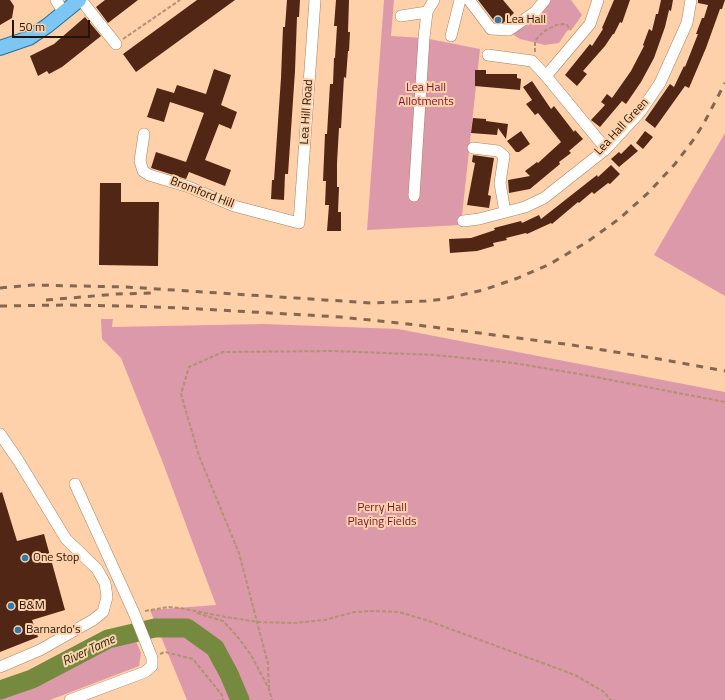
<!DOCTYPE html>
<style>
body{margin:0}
#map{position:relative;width:725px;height:700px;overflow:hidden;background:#fed1aa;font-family:"Titillium Web",sans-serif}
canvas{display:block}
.scale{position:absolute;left:12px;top:20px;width:78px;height:18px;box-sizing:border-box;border:2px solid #231406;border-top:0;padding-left:5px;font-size:12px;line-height:14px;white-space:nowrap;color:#231406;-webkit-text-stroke:3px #fed1aa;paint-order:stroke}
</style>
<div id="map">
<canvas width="725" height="700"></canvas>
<div class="scale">50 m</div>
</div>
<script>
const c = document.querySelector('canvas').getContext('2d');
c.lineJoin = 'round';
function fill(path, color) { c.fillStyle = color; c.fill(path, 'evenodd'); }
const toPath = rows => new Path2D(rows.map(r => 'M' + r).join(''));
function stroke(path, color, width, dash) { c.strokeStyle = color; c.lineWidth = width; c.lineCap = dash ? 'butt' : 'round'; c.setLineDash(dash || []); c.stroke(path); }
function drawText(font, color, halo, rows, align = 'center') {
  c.font = font + ' "Titillium Web",sans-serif'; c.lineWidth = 4; c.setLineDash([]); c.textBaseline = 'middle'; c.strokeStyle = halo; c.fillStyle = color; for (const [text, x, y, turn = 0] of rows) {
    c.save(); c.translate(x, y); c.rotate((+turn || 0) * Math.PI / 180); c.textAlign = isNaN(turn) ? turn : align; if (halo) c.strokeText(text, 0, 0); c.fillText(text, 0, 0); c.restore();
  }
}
fill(toPath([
 [384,0,394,0,391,36,424,38,480,49,461,225,367,230],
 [551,0,571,0,582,15,573,28,567,31,559,43,545,45,520,39,511,33],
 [725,133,725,296,654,255],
 [101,319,113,319,112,327,264,324,398,329,725,392,725,700,187,700,150,610,216,605,163,463,121,358,102,339],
 [136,641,141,653,139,666,50,700,0,700,0,699,73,667,107,648]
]), '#dc99aa');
stroke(toPath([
 [0,690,32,679,108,639,155,628,187,628,215,648,229,674,240,700]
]), '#75893f', 19);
fill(toPath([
 [0,0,10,0,14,6,12,18,0,25],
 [105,0,138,0,108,23,96,7],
 [197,0,235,0,136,72,123,54],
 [287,0,300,0,299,17,297,17,295,71,288,174,285,174,284,200,271,199,272,180,274,180,281,78,283,27,285,27],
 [336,0,349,0,348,32,350,32,349,51,348,51,346,78,344,77,341,128,339,128,337,163,337,187,339,187,338,212,341,212,341,231,327,231,329,205,325,205,326,181,323,181,325,134,327,134,330,84,333,84,334,58,335,58,337,26,334,26],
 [478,0,503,0,514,13,503,23,495,22],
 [614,0,630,0,622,23,620,22,614,34,613,34,605,46,583,71,587,74,577,86,565,75,590,44,592,46,603,29,602,28],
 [661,0,673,0,671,11,669,10,665,27,654,58,641,82,626,104,622,101,600,127,591,120,605,105,601,102,607,94,612,98,631,71,644,46,643,45,649,29,652,31,656,14,658,14],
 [698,0,725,0,722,9,720,9,706,48,689,88,685,86,655,128,645,120,670,84,674,87,684,66,685,67,698,34,696,34,702,18,704,18,708,5,698,3],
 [85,17,101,36,62,67,49,74,47,71,38,76,30,56,54,44],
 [214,69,231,75,221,105,237,112,231,129,219,124,205,160,231,170,225,186,189,172,186,179,151,168,156,152,186,162,204,113,170,102,164,122,147,117,157,88,174,93,177,85,206,94],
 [475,70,486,70,486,74,517,74,517,78,521,79,520,90,475,86],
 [532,81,551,109,554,106,574,132,575,130,583,139,569,151,571,153,559,162,560,164,530,189,509,193,508,180,530,176,525,171,537,162,538,163,561,142,538,113,535,115,526,104,532,100,523,87],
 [473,118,486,119,486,121,508,124,506,139,498,128,497,135,471,133],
 [521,131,530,144,519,152,516,152,507,141],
 [645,131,653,137,643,149,636,143],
 [631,144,638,151,619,167,611,159,619,152,621,154],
 [473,155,494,158,488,195,491,196,489,208,467,205,475,163,472,162],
 [611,165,620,174,610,184,608,183,594,194,592,192,579,203,578,202,552,224,551,223,527,234,526,233,506,238,507,240,493,243,494,246,477,251,450,253,449,239,471,238,495,230,494,228,521,221,522,223,539,215,541,219,597,175,598,177],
 [100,183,121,183,121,202,159,202,158,266,99,265],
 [2,492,17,541,44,534,65,610,32,620,38,637,0,652,0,493]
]), '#522614');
const minor = toPath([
 [56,0,64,13],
 [81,0,116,44],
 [469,0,491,29,509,30,535,12,545,0],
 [401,16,427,12],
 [451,36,460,0],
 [488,55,532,61,546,76,606,149],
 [546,76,590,24,598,0],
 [144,134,140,161,143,171,149,175,189,187,234,206,299,223,315,0],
 [473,148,498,151,504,156,500,183,505,212],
 [414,196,424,38,427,12,434,0],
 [463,221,479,219,525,207,544,198,606,149,641,111,660,83,687,23,691,0],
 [0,434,18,460,66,539,97,569,105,583,107,597,103,612,93,620,40,650,0,667],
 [70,700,145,672,152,666,152,658,134,613,75,484]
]);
const major = toPath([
 [0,48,29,38,47,26,79,0]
]);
stroke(minor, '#ab825e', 12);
stroke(major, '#246f9b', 16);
stroke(toPath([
 [123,39,180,0],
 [535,52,535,42,538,37,545,31,556,25,563,24,567,25,571,30],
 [145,611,168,607,180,608,226,617,258,622,294,623,325,620,354,612,376,611,399,612,426,620,575,675,604,692,611,700],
 [197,613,223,621,237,636,251,655,269,689,272,700],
 [160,654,165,652,193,659,222,695,223,700],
 [269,689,268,664,239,553,199,456,181,394,189,367,223,352,335,351,435,355,514,363,585,375,725,402]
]), '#b39172', 2, [4, 2]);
stroke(minor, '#fff', 11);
stroke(major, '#7cc6f3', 14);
stroke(toPath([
 [0,288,32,285,127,287,372,303,426,301,444,299,483,290,518,278,550,264,587,242,619,219,648,193,675,164,694,139,704,123,725,83],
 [46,300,117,294,152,293],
 [0,306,67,305,125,306,182,308,341,317,417,325,572,345,653,358,725,371]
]), '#83674e', 3, [7, 7]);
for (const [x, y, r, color] of [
 [498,20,4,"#2f7aad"],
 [25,558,4,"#2f7aad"],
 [11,606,4,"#2f7aad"],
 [18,630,4,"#2f7aad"]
]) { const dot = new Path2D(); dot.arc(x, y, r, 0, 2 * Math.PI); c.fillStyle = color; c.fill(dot); stroke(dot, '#fed1aa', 1.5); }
drawText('12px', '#231406', '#fed1aa', [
 ["Lea Hall",506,20],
 ["One Stop",33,558],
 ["B&M",19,606],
 ["Barnardo's",26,630]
], 'left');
drawText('12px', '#75143c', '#fed1aa', [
 ["Lea Hall",426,88],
 ["Allotments",426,102],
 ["Perry Hall",382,508],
 ["Playing Fields",382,522]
]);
drawText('12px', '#231406', '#fed1aa', [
 ["Lea Hill Road",307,112,-86],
 ["Lea Hall Green",622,127,-47],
 ["Bromford Hill",202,193,21]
]);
drawText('italic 13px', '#262e0d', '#fed1aa', [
 ["River Tame",89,651,-25]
]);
</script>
